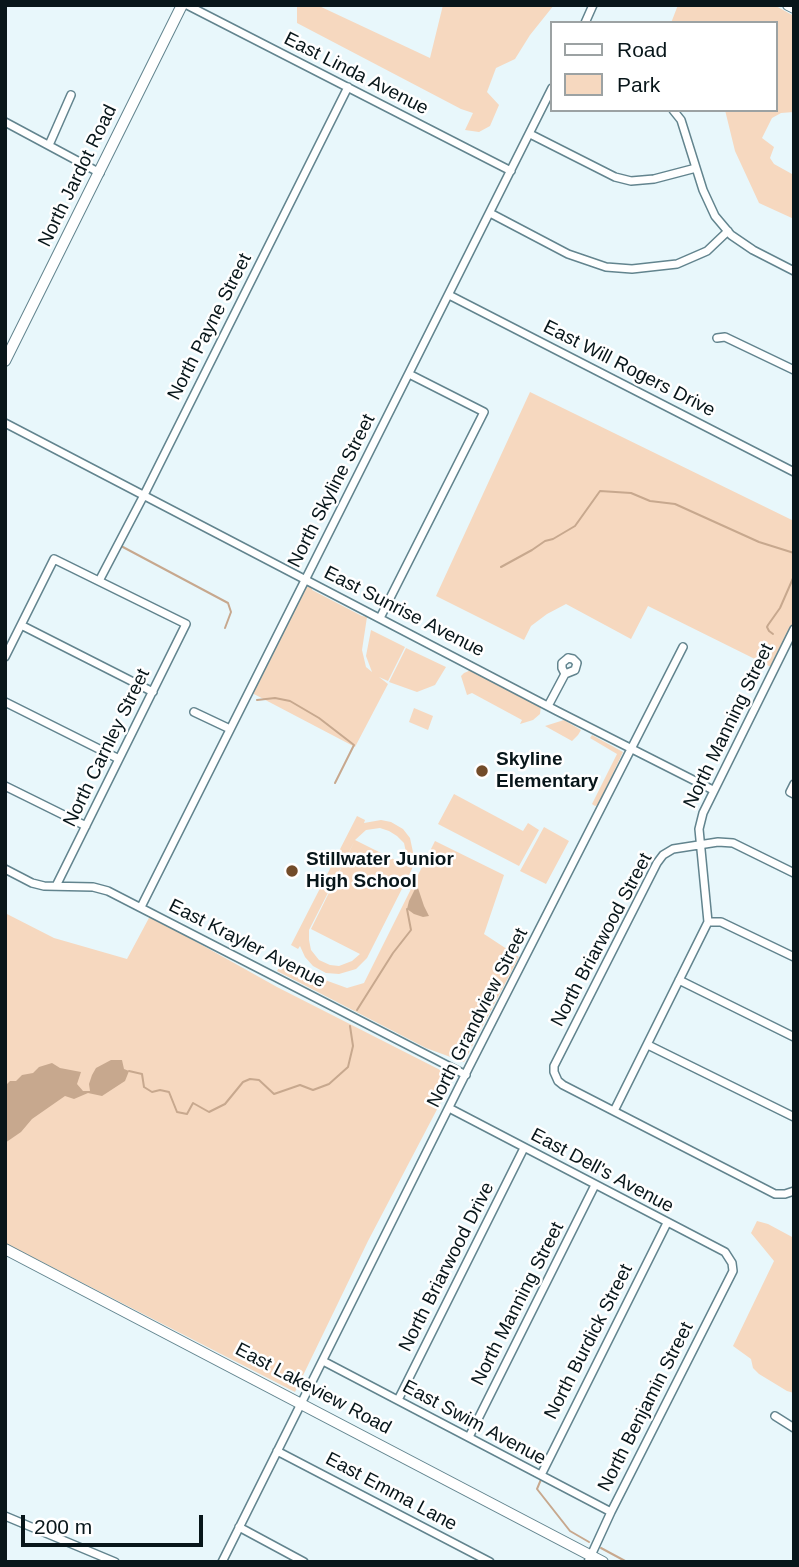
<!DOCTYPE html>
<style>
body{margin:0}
#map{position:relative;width:799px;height:1567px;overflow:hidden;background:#e8f7fb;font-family:Helvetica,sans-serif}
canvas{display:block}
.frame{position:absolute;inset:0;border:7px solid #08161a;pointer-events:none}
.legend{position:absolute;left:550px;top:21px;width:228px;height:91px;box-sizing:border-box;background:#fff;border:2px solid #9ca2a3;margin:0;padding:9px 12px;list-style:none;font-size:21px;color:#08161a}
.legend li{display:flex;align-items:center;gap:14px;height:35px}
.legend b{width:35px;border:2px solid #9ca2a3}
.scale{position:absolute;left:21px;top:1515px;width:182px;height:32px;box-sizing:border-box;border:4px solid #08161a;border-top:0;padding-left:9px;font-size:21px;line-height:24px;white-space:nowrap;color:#08161a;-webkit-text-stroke:5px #fff;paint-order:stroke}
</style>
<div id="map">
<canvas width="799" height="1567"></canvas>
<div class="frame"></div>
<ul class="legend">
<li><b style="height:9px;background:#fff"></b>Road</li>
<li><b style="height:19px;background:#f6d8bf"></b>Park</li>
</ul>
<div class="scale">200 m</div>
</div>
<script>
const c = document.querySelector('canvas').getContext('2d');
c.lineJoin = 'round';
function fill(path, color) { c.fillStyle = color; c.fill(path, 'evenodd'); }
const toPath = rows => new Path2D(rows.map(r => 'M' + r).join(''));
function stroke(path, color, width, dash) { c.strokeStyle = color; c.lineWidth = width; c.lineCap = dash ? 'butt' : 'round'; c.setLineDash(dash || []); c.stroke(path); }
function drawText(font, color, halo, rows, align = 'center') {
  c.font = font + ' Helvetica,sans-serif'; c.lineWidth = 5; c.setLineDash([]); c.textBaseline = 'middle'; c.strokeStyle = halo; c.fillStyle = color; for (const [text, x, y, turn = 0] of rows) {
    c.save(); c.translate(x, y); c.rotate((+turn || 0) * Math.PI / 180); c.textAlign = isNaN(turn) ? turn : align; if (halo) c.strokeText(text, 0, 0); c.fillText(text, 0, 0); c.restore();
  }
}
fill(toPath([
 [297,5,317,5,430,58,443,5,554,5,530,35,515,59,496,68,487,92,499,105,490,126,479,132,465,130,473,113,461,109,297,23],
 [678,5,774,5,794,16,794,112,781,113,772,118,762,138,774,147,770,158,774,164,792,174,794,172,794,219,759,203,735,151,725,110,776,110,776,23,671,23],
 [530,392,794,521,794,622,771,667,648,606,631,639,566,604,547,614,531,626,524,640,436,596],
 [306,587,312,587,312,590,362,616,367,617,362,650,366,667,372,672,366,656,371,630,405,647,388,681,379,677,388,684,355,747,252,693],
 [406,648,446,667,435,685,417,692,389,682],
 [471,670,541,706,540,714,533,720,520,724,522,720,472,693,467,695,461,676,464,673],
 [414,708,433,716,428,730,409,722],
 [564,720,581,730,578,735,572,741,545,726],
 [592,735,623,752,598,805,595,806,592,804,617,754,590,738],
 [454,794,523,831,528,823,539,830,519,866,438,824],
 [357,816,365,820,364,823,381,820,391,822,403,829,410,838,414,857,412,869,367,958,356,969,339,974,326,973,313,966,305,957,300,946,298,949,291,945],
 [380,828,389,831,397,836,404,843,407,857,405,865,355,840,366,830],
 [354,842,311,929,360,954,352,961,339,966,330,965,319,960,311,950,309,940,309,930],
 [544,827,569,841,546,884,520,871],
 [435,841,504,875,484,934,519,957,464,1062,426,1048,277,971,281,964,347,988,364,983],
 [5,913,54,938,127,959,150,916,277,987,454,1077,368,1241,295,1392,5,1243],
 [757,1221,768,1224,794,1238,794,1393,787,1391,759,1374,753,1368,751,1359,733,1346,774,1261,751,1233]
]), '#f6d8bf');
fill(toPath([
 [417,885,424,906,429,916,423,917,414,914,407,909,409,901],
 [111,1060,122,1060,124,1069,129,1071,125,1081,102,1096,88,1093,74,1099,65,1096,32,1119,21,1132,5,1143,5,1086,10,1081,16,1081,22,1075,33,1073,39,1067,52,1063,60,1068,81,1072,77,1084,83,1091,90,1091,89,1084,92,1075,96,1068]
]), '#c7a88e');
stroke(toPath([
 [121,546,228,603,231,612,225,628],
 [501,567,532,550,545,541,553,539,575,526,600,491,631,493,650,501,675,504,759,542,794,553],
 [773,634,769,631,767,627,768,625,780,608,794,576],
 [257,700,275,698,290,701,319,718,354,745,335,783],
 [357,1010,393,953,411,930,407,909],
 [129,1071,142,1074,144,1087,152,1092,160,1090,169,1092,177,1112,187,1114,193,1103,209,1112,225,1104,243,1082,250,1079,259,1080,274,1094,300,1085,313,1090,329,1084,348,1067,353,1046,350,1026],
 [542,1477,537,1489,570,1531,589,1542],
 [601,1548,627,1562]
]), '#c7a88e', 2);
const street = toPath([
 [187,5,511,171],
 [585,23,593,5],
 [673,110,681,120,703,190,715,216,731,235,753,250,794,271],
 [5,122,100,173],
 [530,134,615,177,631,181,654,179,696,168],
 [49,145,71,95],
 [490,213,568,254,606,267,632,269,677,264,707,251,728,231],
 [449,295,794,472],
 [717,338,725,337,794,370],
 [5,423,557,711,713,790],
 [99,581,144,495,348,87],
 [380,618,484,412,409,374],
 [21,625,153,692],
 [5,657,54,559,186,624,56,886],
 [568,658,573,659,577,663,575,670,565,674,562,668,562,663,568,658],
 [5,702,119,759],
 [548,706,565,674],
 [194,712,230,729],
 [794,784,790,792,794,794],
 [5,786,86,826],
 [5,869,32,883,44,886,93,887,108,891,466,1075],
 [794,873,733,843,718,842,673,849,663,855,657,863,554,1066,554,1072,558,1081,563,1085,775,1194,785,1194,794,1191],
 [141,907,552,88],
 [708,922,721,922,794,957],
 [679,980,794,1037],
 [648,1045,794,1117],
 [449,1108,725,1252,732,1263,733,1271,731,1275,611,1512,588,1562],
 [614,1111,708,922,699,829,703,813,794,629],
 [323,1361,611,1512],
 [398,1400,524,1148],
 [775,1416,794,1428],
 [469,1437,595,1185],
 [277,1451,490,1562],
 [541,1475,667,1223],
 [5,1516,115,1562],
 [239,1527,304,1562],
 [222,1562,469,1067,683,647]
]);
const secondary = toPath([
 [788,5,794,8],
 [5,361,182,5],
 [5,1249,603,1562]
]);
stroke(street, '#62848e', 10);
stroke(secondary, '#62848e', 12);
stroke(street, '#fff', 7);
stroke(secondary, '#fff', 10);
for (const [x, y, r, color] of [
 [482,771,7,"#724c29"],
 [292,871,7,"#724c29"]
]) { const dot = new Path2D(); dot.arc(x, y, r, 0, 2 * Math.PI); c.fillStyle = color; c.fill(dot); stroke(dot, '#fff', 2.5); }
drawText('19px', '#08161a', '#fff', [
 ["East Linda Avenue",356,74,27],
 ["North Jardot Road",78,176,-64],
 ["North Payne Street",210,327,-63],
 ["East Will Rogers Drive",629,369,27],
 ["North Skyline Street",332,491,-63],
 ["East Sunrise Avenue",404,612,27],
 ["North Manning Street",729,726,-64],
 ["North Carnley Street",107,748,-64],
 ["North Briarwood Street",602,940,-62],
 ["East Krayler Avenue",247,944,27],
 ["North Grandview Street",478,1018,-63],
 ["East Dell's Avenue",602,1171,28],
 ["North Briarwood Drive",447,1267,-63],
 ["North Manning Street",518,1304,-63],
 ["North Burdick Street",589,1342,-63],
 ["East Lakeview Road",313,1389,28],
 ["North Benjamin Street",646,1407,-63],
 ["East Swim Avenue",474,1423,28],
 ["East Emma Lane",391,1492,28]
]);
drawText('bold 19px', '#08161a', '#fff', [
 ["Skyline",496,760],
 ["Elementary",496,782],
 ["Stillwater Junior",306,860],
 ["High School",306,882]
], 'left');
</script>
